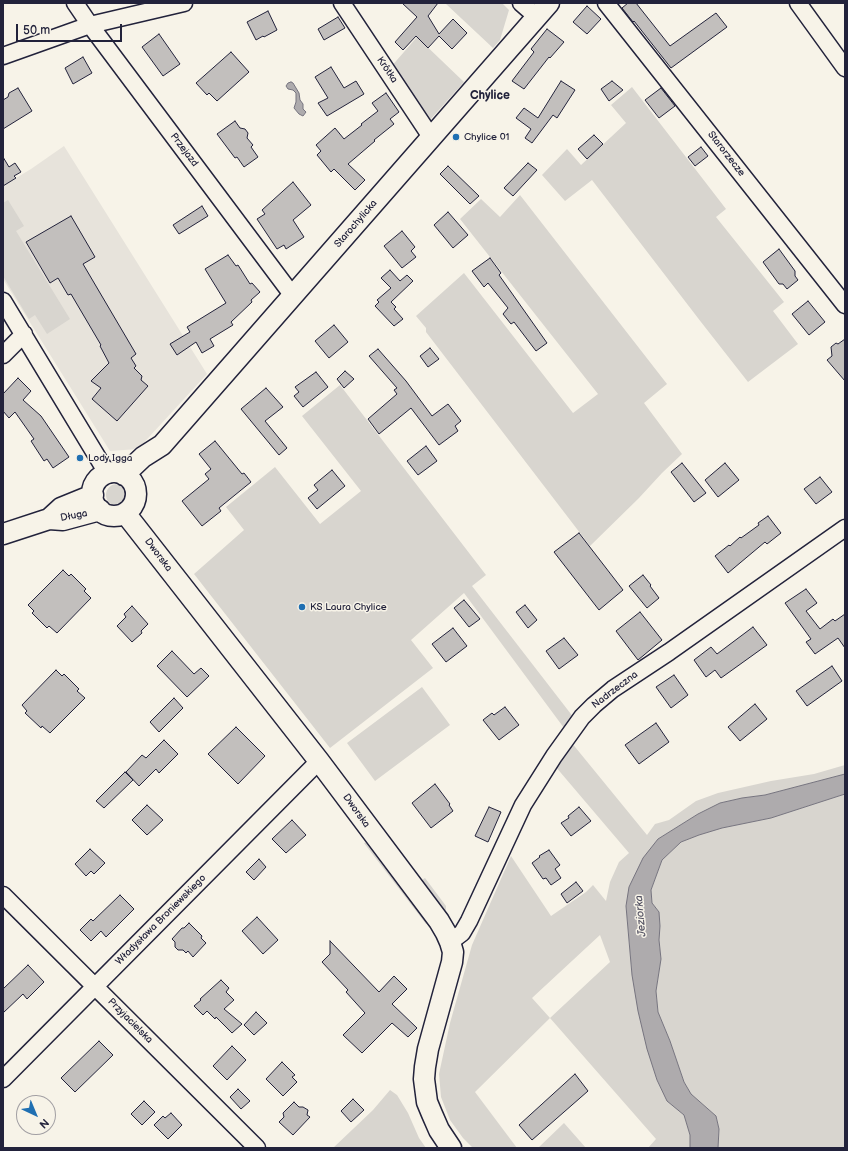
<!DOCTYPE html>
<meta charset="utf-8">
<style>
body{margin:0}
#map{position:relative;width:848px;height:1151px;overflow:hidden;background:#f7f3e8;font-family:"Balsamiq Sans",sans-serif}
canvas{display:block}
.frame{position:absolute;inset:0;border:4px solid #22223b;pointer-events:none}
.north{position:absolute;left:16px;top:1095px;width:40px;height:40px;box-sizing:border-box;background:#f7f3e8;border:1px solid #a29fa3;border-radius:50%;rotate:136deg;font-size:11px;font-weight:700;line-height:16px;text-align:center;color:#22223b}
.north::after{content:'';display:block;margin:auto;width:14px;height:18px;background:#1f6fb2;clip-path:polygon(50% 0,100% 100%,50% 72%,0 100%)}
.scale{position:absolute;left:16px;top:24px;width:106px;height:18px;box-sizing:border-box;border:2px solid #22223b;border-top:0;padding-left:5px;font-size:12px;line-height:14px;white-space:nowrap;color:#22223b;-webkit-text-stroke:3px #f7f3e8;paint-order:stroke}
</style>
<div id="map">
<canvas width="848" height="1151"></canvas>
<div class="frame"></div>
<div class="north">N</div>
<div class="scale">50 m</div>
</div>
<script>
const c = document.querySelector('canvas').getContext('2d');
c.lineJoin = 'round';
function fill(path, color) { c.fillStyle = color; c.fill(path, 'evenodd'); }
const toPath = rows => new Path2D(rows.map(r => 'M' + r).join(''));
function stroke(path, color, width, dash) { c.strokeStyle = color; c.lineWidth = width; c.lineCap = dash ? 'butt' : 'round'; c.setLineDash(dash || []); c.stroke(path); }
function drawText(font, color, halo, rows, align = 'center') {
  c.font = font + ' "Balsamiq Sans",sans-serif'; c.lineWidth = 3; c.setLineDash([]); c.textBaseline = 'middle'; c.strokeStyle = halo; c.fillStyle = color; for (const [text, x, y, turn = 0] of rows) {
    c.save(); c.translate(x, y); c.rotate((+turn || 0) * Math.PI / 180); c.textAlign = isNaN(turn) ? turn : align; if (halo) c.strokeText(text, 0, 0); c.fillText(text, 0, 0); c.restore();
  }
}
fill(toPath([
 [64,146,207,374,138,449,110,451,3,279,3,186,31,169]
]), '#e7e3db');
fill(toPath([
 [447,3,502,3,509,10,500,40,493,48,446,4],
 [417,37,464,82,429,121,390,68],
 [632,87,726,209,716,217,784,302,773,311,798,344,748,382,701,322,592,180,565,201,542,175,567,149,581,165,626,123,611,105],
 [520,195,667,384,644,403,682,454,662,473,639,498,590,546,426,332,426,328,416,316,464,273,573,413,598,394,460,219,481,199,500,217],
 [8,200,24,226,16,231,70,319,47,334,35,315,29,319,3,276,3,203],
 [340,385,486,575,472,586,574,718,564,728,464,593,411,640,433,668,330,748,194,574,244,530,226,507,275,467,320,524,361,491,302,416],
 '106 495a11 11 0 1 1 22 0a11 11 0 1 1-22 0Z',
 [422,687,450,725,375,781,347,743],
 [571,742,647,835,655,824,669,820,696,801,718,793,771,781,814,774,845,765,845,774,765,795,742,798,720,803,698,814,658,839,626,906,632,975,657,1080,667,1100,684,1115,690,1135,690,1148,648,1148,656,1139,550,1018,475,1092,517,1148,473,1148,463,1138,450,1120,441,1097,439,1074,450,1023,472,945,511,856,551,916,586,892,593,885,606,901,610,882,619,862,629,853,555,766],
 [600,935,610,962,550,1018,532,998],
 [845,794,845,1148,718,1148,719,1129,716,1116,691,1094,684,1082,670,1041,658,1012,656,991,661,959,659,940,660,926,659,912,652,903,651,890,662,860,681,842,699,835,721,828,771,818],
 [367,842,371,842,431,921,426,924,364,843],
 [425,878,446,906,446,910,442,913,421,885,422,880],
 [390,1090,397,1095,408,1113,419,1138,426,1148,333,1148,373,1110],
 [564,1123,586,1148,538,1148]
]), '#d8d5cf');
const water = toPath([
 [291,82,293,83,299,93,300,100,303,104,303,109,306,112,303,116,299,114,294,108,296,102,296,93,293,90,288,89,286,86,288,83,291,82],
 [845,774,845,794,771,818,722,828,699,835,681,842,662,860,651,890,652,903,659,912,660,926,659,940,661,959,656,991,658,1012,670,1041,684,1082,691,1094,716,1116,719,1129,718,1148,690,1148,690,1135,684,1115,667,1101,657,1080,647,1049,638,1011,632,975,626,906,629,887,643,858,658,839,698,814,720,803,742,798,765,795,845,774]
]);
fill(water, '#aeabad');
stroke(water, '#76747f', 1);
const building = toPath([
 [402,3,438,3,428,16,439,34,453,19,467,33,452,49,439,36,428,48,416,36,403,50,395,42,417,17,402,3],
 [628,3,636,3,670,46,716,13,727,27,671,68,634,21,633,22,622,8,628,3],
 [587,6,601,19,587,34,573,22,587,6],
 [268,11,277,30,264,37,263,36,256,40,247,22,268,11],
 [338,17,345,28,324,40,318,29,338,17],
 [547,29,564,42,550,58,549,57,524,89,512,81,534,52,531,49,547,29],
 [159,34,180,64,163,76,142,47,159,34],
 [231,52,249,72,217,101,209,93,207,95,196,83,231,52],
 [83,57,92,73,73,84,65,68,83,57],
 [331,67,344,88,356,81,364,94,327,116,318,103,328,98,315,77,331,67],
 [561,81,575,90,557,118,553,115,532,143,525,138,531,129,516,118,524,108,538,118,561,81],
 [612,81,623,90,609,101,601,89,612,81],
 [18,88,32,111,3,129,3,100,8,97,9,93,18,88],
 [661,88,675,106,659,118,645,100,661,88],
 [386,93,399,112,390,119,394,124,374,140,375,141,348,164,365,180,355,190,334,169,331,172,317,155,321,151,316,145,335,128,344,139,362,125,361,124,378,111,372,103,386,93],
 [235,121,240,128,245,129,248,133,247,138,253,145,251,147,258,157,244,167,237,157,235,158,217,134,235,121],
 [594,135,603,144,587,159,578,149,594,135],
 [701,147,708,156,695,166,688,157,701,147],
 [3,157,9,167,15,163,21,172,14,176,16,178,3,186,3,157],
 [528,163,537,170,513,196,504,188,528,163],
 [448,166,479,196,470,204,440,174,448,166],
 [293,182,311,205,293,220,304,237,286,249,284,245,277,249,257,219,265,214,262,210,293,182],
 [202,206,208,216,179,234,173,225,202,206],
 [448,212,468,235,453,248,434,225,448,212],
 [71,216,95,257,83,264,136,354,131,358,136,366,134,368,142,376,141,380,148,386,117,421,92,399,101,388,91,381,109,363,100,346,101,345,71,294,68,295,58,278,50,283,26,242,71,216],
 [402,231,415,247,411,251,416,257,402,268,384,246,402,231],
 [779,249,795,271,795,276,798,280,787,289,783,284,779,284,763,262,779,249],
 [228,255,236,266,238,265,250,284,252,283,260,292,251,300,252,302,231,322,233,325,210,339,214,346,202,353,196,342,177,355,170,344,190,332,187,327,226,303,205,269,228,255],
 [490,258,501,273,499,275,547,343,536,351,514,322,511,324,503,314,508,308,488,283,484,287,472,271,490,258],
 [390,270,400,281,407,275,413,281,391,302,396,307,394,309,403,319,394,326,375,306,379,302,377,300,391,288,381,278,390,270],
 [808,301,825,322,809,335,792,314,808,301],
 [334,325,348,342,329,358,315,341,334,325],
 [845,339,845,381,827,360,832,356,831,347,836,343,838,344,845,339],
 [430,348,439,359,428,367,420,356,430,348],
 [378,349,406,381,432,416,448,404,461,421,455,426,458,431,439,445,411,408,379,434,368,419,397,394,394,390,397,388,369,356,378,349],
 [345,371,354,379,344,388,337,379,345,371],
 [316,372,328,387,303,407,294,396,299,392,295,387,316,372],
 [18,378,31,391,23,400,41,416,69,457,53,468,47,459,44,461,31,441,34,439,15,412,9,418,3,411,3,394,18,378],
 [266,388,283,407,265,421,287,448,279,455,241,409,266,388],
 [215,441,242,474,244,473,251,482,219,508,221,511,202,526,182,501,209,479,205,474,211,469,199,454,215,441],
 [426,446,437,461,418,475,407,461,426,446],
 [682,463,706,493,694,502,671,472,682,463],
 [725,463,739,480,718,497,705,480,725,463],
 [332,470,345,486,317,509,308,498,318,490,314,485,332,470],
 [820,477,832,492,816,504,804,489,820,477],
 [768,516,781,533,767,544,765,542,728,573,715,556,729,545,730,546,740,537,741,538,759,525,758,523,768,516],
 [579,533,623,590,599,610,554,552,579,533],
 [63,570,69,576,71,574,86,589,84,591,91,598,57,633,49,626,47,628,32,613,34,611,28,605,63,570],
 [643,575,651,585,650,586,659,598,647,608,629,586,643,575],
 [806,589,817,603,806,611,820,629,833,619,835,621,845,614,845,648,838,638,815,654,806,642,811,639,785,603,806,589],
 [464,600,480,619,469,627,454,608,464,600],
 [525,605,537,620,528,628,516,612,525,605],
 [132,606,148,624,141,631,142,633,132,642,117,626,126,617,124,614,132,606],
 [640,612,662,640,638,660,616,631,640,612],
 [753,627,767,645,721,678,715,670,706,677,694,660,711,647,717,654,753,627],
 [453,628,467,646,446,662,432,644,453,628],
 [564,638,578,655,559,669,546,651,564,638],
 [172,651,194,674,201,668,209,676,187,697,157,666,172,651],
 [832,666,842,681,807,706,796,691,832,666],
 [56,670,62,676,64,674,79,689,77,691,85,698,50,733,42,726,41,728,25,713,27,711,22,705,56,670],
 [674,675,688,695,671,708,656,687,674,675],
 [174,698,183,708,159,732,150,722,174,698],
 [755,704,767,719,740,741,728,727,755,704],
 [505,707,519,725,499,740,483,720,492,713,494,715,505,707],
 [656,723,669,742,639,764,625,745,656,723],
 [236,727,265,756,238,784,208,754,236,727],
 [164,740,178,754,159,773,156,769,139,786,126,772,142,755,146,758,164,740],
 [125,772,133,780,104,808,96,801,125,772],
 [435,784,450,804,449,805,453,811,431,828,412,803,435,784],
 [147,805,163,820,147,835,132,820,147,805],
 [489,807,501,812,488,842,475,836,489,807],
 [579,807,591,821,571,836,561,823,569,818,568,816,579,807],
 [292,820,306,835,286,853,272,839,292,820],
 [90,849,105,863,94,874,91,871,86,876,75,864,90,849],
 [549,850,560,865,555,869,561,878,551,885,546,878,543,879,532,863,540,857,539,856,549,850],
 [259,859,266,867,254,880,246,872,259,859],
 [576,882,583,891,567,903,561,894,576,882],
 [120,895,134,909,106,937,101,931,91,941,80,930,91,919,93,921,120,895],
 [257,917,278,940,263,954,242,931,257,917],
 [189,923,202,936,201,938,206,943,193,957,188,951,186,953,183,950,178,950,175,947,175,942,172,939,182,928,184,928,189,923],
 [330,941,379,992,394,976,407,989,392,1004,417,1028,408,1037,392,1023,362,1053,343,1035,365,1013,346,992,348,990,322,962,330,954,330,941],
 [28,965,44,982,27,999,23,994,3,1013,3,989,28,965],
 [221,980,229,988,226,992,234,1000,224,1009,242,1024,232,1033,216,1017,215,1019,207,1011,203,1015,194,1006,201,1000,200,999,221,980],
 [256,1012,267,1023,254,1035,244,1025,256,1012],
 [99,1041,113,1055,75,1092,61,1078,99,1041],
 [232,1046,246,1060,227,1080,213,1066,232,1046],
 [282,1062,295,1075,292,1077,297,1082,283,1096,266,1079,282,1062],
 [575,1074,588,1091,532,1140,519,1125,575,1074],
 [238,1089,250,1101,241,1109,230,1097,238,1089],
 [353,1099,364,1110,351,1122,341,1111,353,1099],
 [144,1101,155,1112,142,1125,131,1114,144,1101],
 [294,1102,299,1107,303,1107,308,1110,307,1115,310,1117,293,1135,279,1122,284,1117,283,1113,294,1102],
 [171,1113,182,1125,168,1139,154,1125,163,1116,165,1118,171,1113]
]);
fill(building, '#c2bfbd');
stroke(building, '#22223b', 1);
const minor = toPath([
 [75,3,90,25,293,296],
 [342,3,431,137],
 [521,3,537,17],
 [606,3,845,305],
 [798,3,845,68],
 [3,56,90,25,184,3],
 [3,301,107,473],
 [3,355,24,334],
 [3,895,257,1148],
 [450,942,462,933,469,921,523,805,554,756,582,717,594,705,613,689,669,652,845,528],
 [3,1079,319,761]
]);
const tertiary = toPath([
 '92 494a22 22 0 1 1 44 0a22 22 0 1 1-44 0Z',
 [124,475,143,457,162,445,549,3],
 [125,513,319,761,439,921,446,933,450,942,453,952,452,962,428,1049,425,1067,424,1079,427,1102,432,1114,439,1130,451,1148],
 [49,519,63,520,100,510],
 [3,534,49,519,61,508,93,495]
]);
stroke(minor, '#22223b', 19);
stroke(tertiary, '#22223b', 23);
stroke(minor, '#f7f3e8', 16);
stroke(tertiary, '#f7f3e8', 20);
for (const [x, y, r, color] of [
 [456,137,4,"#1f6fb2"],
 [80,458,4,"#1f6fb2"],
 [302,607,4,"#1f6fb2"]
]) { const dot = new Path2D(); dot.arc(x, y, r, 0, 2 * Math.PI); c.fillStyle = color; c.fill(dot); stroke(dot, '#f7f3e8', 1.5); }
drawText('10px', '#22223b', '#f7f3e8', [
 ["Krótka",387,70,56],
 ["Przejazd",184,150,53],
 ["Starorzecze",726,154,52],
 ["Starochylicka",356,224,-49],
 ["Długa",74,516,-11],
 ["Dworska",158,555,53],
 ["Nadrzeczna",615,690,-37],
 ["Dworska",356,811,54],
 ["Władysława Broniewskiego",161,920,-45],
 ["Przyjacielska",130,1021,45]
]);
drawText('10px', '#22223b', '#f7f3e8', [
 ["Chylice 01",464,137],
 ["Lody Igga",88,458],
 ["KS Laura Chylice",310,607]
], 'left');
drawText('italic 11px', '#535263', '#f7f3e8', [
 ["Jeziorka",641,916,-95]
]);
drawText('bold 12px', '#22223b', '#f7f3e8', [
 ["Chylice",490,96]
]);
</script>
